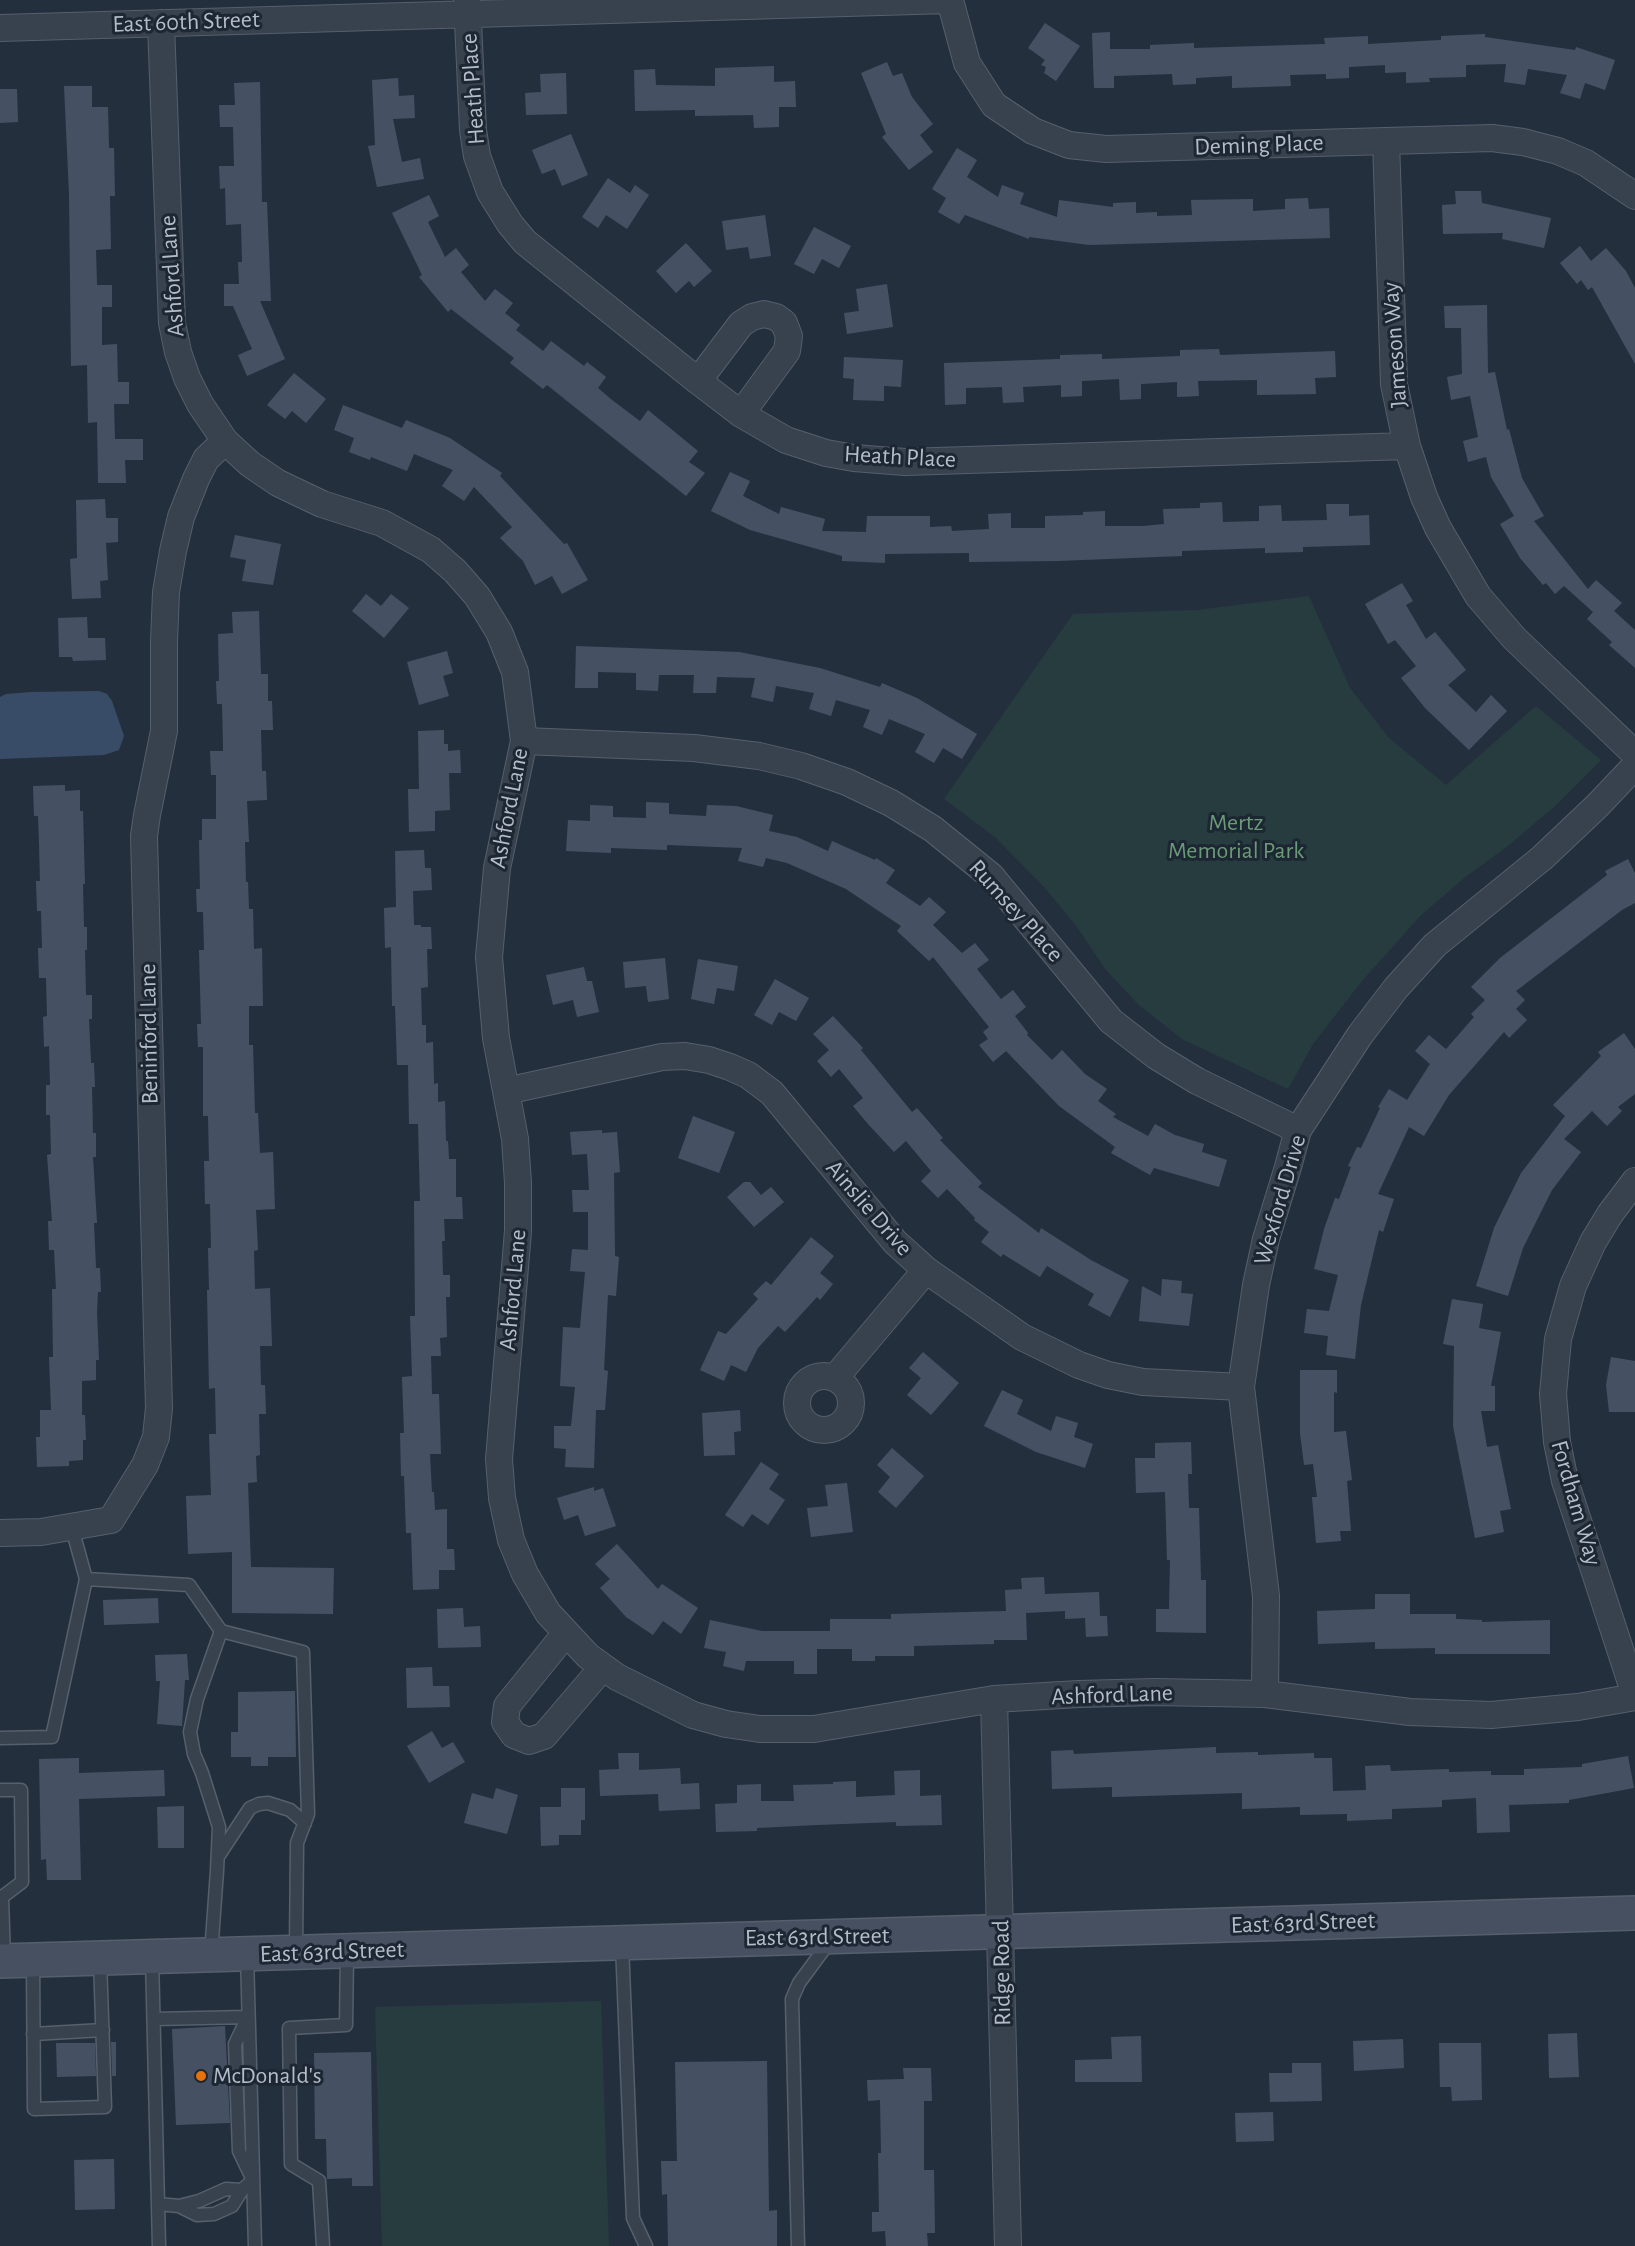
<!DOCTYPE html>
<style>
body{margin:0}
canvas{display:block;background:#242f3e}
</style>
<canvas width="1635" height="2246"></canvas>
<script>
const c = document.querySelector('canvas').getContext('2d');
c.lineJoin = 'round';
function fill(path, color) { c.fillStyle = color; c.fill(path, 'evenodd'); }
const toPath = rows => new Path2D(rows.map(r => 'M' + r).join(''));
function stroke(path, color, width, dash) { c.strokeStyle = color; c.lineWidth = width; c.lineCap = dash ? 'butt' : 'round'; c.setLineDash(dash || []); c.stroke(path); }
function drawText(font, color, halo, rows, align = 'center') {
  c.font = font + ' "Alegreya Sans",sans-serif'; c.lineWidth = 6; c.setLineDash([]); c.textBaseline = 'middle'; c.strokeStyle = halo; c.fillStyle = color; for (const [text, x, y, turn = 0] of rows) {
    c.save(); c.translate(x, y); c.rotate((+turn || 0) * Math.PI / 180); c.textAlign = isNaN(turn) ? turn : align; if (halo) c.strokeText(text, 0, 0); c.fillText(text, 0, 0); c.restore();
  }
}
fill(toPath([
 [1309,596,1350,688,1389,738,1446,785,1536,706,1601,760,1554,807,1509,845,1464,878,1420,916,1362,981,1330,1022,1313,1044,1288,1089,1182,1039,1139,1005,1106,970,1077,927,1045,888,995,837,944,799,1073,614,1197,610],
 [601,2001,609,2246,382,2246,375,2007]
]), '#263c3f');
fill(toPath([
 [99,691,107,694,112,701,124,736,119,750,104,755,0,759,0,697,6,694,32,692]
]), '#394c67');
fill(toPath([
 [1045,23,1080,46,1056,81,1044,73,1046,67,1041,65,1045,60,1028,48],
 [1110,32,1110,49,1150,49,1150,45,1194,43,1194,48,1325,44,1324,38,1368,36,1368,44,1441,40,1441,36,1485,34,1485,37,1575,50,1576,47,1615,60,1605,90,1585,83,1580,99,1560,93,1567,75,1528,69,1525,85,1504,82,1506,64,1466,65,1466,77,1429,78,1430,82,1406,83,1406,72,1385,73,1385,65,1349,67,1349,78,1326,79,1326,74,1290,75,1291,86,1232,88,1232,76,1196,78,1196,84,1173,85,1172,74,1114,76,1114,88,1094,88,1092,33],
 [887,62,893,76,902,73,912,97,933,124,920,135,933,152,909,170,882,137,886,134,861,73],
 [774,66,774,82,795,81,796,107,779,107,779,127,754,128,753,115,695,116,695,110,635,111,634,70,655,69,656,85,715,86,715,68],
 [566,73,567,114,526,115,525,93,541,92,540,74],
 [398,78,399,96,414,95,415,118,393,119,402,162,420,158,424,179,377,187,368,146,375,145,372,80],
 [260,82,262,202,267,202,271,301,260,301,285,359,247,376,238,355,252,349,233,306,224,306,224,284,239,284,238,262,242,262,241,224,226,225,225,188,220,189,219,166,234,166,233,127,220,127,219,105,235,105,234,83],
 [64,86,92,86,92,107,108,107,109,148,114,148,115,196,110,196,111,249,96,250,97,285,112,285,112,307,102,307,102,345,117,344,118,382,129,382,129,404,114,404,115,439,143,439,143,460,125,460,126,483,98,483,97,422,88,423,87,365,71,366,69,194],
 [0,89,17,89,18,122,0,123],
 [571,134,588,175,562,186,555,169,542,174,532,150],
 [957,148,977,160,967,177,998,197,1002,185,1024,193,1020,204,1057,217,1059,200,1113,207,1113,203,1136,202,1136,213,1157,212,1157,216,1192,215,1191,200,1253,199,1253,211,1285,209,1285,199,1308,198,1309,209,1329,208,1330,238,1089,245,1029,237,1029,239,965,215,959,224,938,212,946,198,932,189],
 [608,178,630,193,635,185,649,195,627,229,606,215,598,228,582,217],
 [1455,191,1481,191,1482,203,1551,218,1544,248,1502,239,1503,233,1443,234,1442,205,1456,204],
 [429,195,439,216,428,222,445,257,456,248,469,265,461,272,485,301,495,289,513,303,505,313,520,325,516,330,543,351,551,341,584,366,587,362,606,377,598,388,612,400,640,421,648,410,698,451,689,462,705,473,686,496,547,385,543,389,510,363,514,358,451,309,448,312,419,277,422,275,392,213],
 [765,215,771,256,750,259,748,247,726,250,722,221],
 [814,227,851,246,839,268,822,259,814,274,794,264],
 [686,243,712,271,694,287,689,281,676,293,656,271],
 [1580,246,1591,261,1606,248,1626,271,1635,288,1635,364,1592,287,1588,290,1581,280,1577,284,1560,263],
 [887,284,893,327,847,334,844,313,859,311,856,289],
 [1487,305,1488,373,1495,372,1507,430,1509,429,1522,478,1544,516,1534,521,1588,589,1596,580,1622,603,1614,611,1635,630,1635,668,1609,645,1612,642,1587,619,1593,612,1564,586,1555,594,1546,583,1543,585,1520,558,1500,524,1514,516,1491,477,1486,457,1468,462,1463,441,1478,437,1470,396,1451,400,1447,377,1462,374,1461,328,1445,328,1444,306],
 [1219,349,1220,355,1335,351,1336,377,1315,378,1316,394,1257,395,1257,380,1198,381,1199,396,1177,397,1177,382,1141,384,1141,399,1120,400,1119,379,1082,381,1082,396,1061,397,1061,385,1023,387,1024,402,1003,403,1002,387,966,388,966,404,945,405,944,363,1060,359,1060,355,1102,354,1102,359,1180,356,1180,350],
 [844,357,903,360,901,387,884,386,884,401,853,400,854,379,843,378],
 [294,373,326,399,306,423,292,411,285,419,267,405],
 [343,405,402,428,406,420,450,438,502,473,500,476,564,544,567,543,588,580,562,594,552,576,535,585,523,561,500,538,512,527,474,487,464,501,442,486,453,470,414,454,407,471,371,457,370,460,349,452,354,438,334,430],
 [730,472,750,481,743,496,779,514,781,507,825,519,822,531,866,532,867,516,930,516,930,527,951,526,952,531,989,529,988,514,1011,513,1011,528,1045,528,1045,516,1083,515,1083,512,1105,511,1105,526,1143,526,1164,524,1163,509,1200,508,1200,503,1222,502,1223,522,1259,521,1259,506,1281,505,1282,521,1327,520,1326,504,1349,504,1349,516,1369,515,1370,545,1303,547,1303,552,1265,553,1265,548,1182,551,1182,556,1058,561,969,562,969,553,885,554,885,563,842,561,842,556,750,530,711,511],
 [105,499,106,518,118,518,118,542,106,543,108,580,100,581,101,598,72,599,70,559,77,558,76,500],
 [235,535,281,544,273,585,242,581,246,560,230,557],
 [1402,583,1413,601,1406,605,1426,639,1435,632,1466,670,1448,685,1476,712,1491,695,1507,711,1469,750,1425,708,1401,678,1416,666,1395,640,1388,644,1365,604],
 [366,594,381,606,391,594,409,608,384,638,352,611],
 [259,611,261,674,268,674,268,701,272,701,273,730,261,730,262,771,266,771,267,800,247,801,249,842,245,842,246,882,248,882,249,909,253,909,254,949,262,948,263,1006,249,1006,249,1045,253,1045,255,1113,258,1113,260,1153,273,1152,275,1209,256,1210,258,1250,254,1251,255,1289,270,1288,272,1346,260,1346,261,1385,265,1385,266,1414,259,1414,260,1455,256,1456,257,1482,248,1483,251,1567,334,1568,333,1614,232,1613,232,1552,188,1554,186,1496,211,1495,209,1434,216,1434,215,1388,209,1389,207,1290,209,1290,208,1248,211,1248,210,1204,205,1204,204,1161,209,1161,208,1116,203,1116,203,1047,198,1047,197,1024,201,1024,199,950,204,950,203,912,197,912,196,889,200,889,199,840,202,840,202,819,216,819,216,775,211,775,210,751,223,751,223,745,222,704,217,704,216,681,219,681,218,634,233,633,232,612],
 [87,617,88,638,105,638,106,660,73,661,72,657,59,657,58,618],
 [576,646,739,652,820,668,880,687,882,683,917,698,977,734,962,759,943,748,934,763,915,752,925,734,889,719,882,735,863,727,870,710,836,700,831,716,809,709,814,693,776,686,773,702,751,697,755,678,717,677,716,693,693,693,694,675,659,675,658,691,636,690,636,673,598,672,598,688,575,688],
 [447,651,453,673,443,676,449,696,419,705,407,662],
 [444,730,444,744,448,744,448,751,460,750,461,773,449,773,450,810,435,811,435,831,409,832,408,789,419,789,418,731],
 [65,785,65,791,80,790,80,811,83,811,85,884,83,884,84,927,87,927,87,950,85,950,86,995,92,995,92,1019,89,1019,91,1063,94,1063,95,1087,92,1087,93,1133,96,1133,96,1157,93,1157,97,1223,94,1223,96,1268,100,1268,101,1292,98,1292,97,1312,99,1360,96,1360,96,1380,82,1381,82,1415,85,1415,86,1440,83,1440,83,1460,69,1461,69,1466,37,1467,36,1437,40,1437,40,1410,51,1410,49,1357,53,1357,52,1289,56,1289,54,1250,49,1250,48,1221,52,1221,47,1155,51,1154,50,1115,46,1115,46,1085,50,1085,49,1046,44,1047,43,1017,47,1016,46,978,39,978,38,948,42,948,41,911,37,911,36,881,40,881,39,843,38,816,34,816,33,786],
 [646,802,669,803,669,814,706,816,707,805,736,806,773,815,769,831,797,837,828,851,832,841,875,860,876,858,895,870,886,883,920,906,929,897,946,912,933,925,962,953,975,943,989,960,977,969,1001,999,1013,990,1026,1007,1015,1016,1028,1033,1027,1035,1052,1060,1062,1050,1085,1074,1107,1089,1098,1101,1116,1114,1113,1117,1148,1136,1155,1124,1175,1135,1204,1144,1202,1152,1227,1160,1219,1187,1154,1168,1150,1175,1111,1153,1115,1147,1059,1106,1006,1051,993,1062,979,1045,988,1039,983,1032,989,1027,933,957,929,961,897,931,901,926,846,889,787,863,766,858,763,867,738,861,742,848,667,845,667,850,611,848,611,853,566,851,568,820,590,821,590,805,613,806,613,817,646,818],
 [424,850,425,868,431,868,432,890,413,891,414,925,421,925,421,927,431,927,432,949,427,949,428,987,421,988,422,1025,426,1025,426,1043,433,1042,434,1084,438,1083,438,1102,445,1101,446,1141,448,1141,449,1159,456,1159,456,1197,462,1197,463,1219,444,1219,445,1241,442,1241,443,1275,450,1275,450,1297,446,1297,447,1337,440,1338,441,1356,431,1356,432,1394,439,1394,441,1454,430,1454,432,1492,434,1492,435,1510,447,1509,447,1549,454,1549,455,1570,439,1570,439,1589,413,1590,411,1533,406,1533,404,1476,401,1476,400,1433,404,1433,402,1377,412,1376,410,1316,415,1316,414,1201,420,1201,418,1124,409,1124,408,1065,397,1065,395,1006,392,1006,391,947,385,948,384,908,396,907,395,851],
 [1628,859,1635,873,1635,903,1622,910,1516,991,1525,1000,1516,1009,1527,1020,1509,1038,1504,1032,1449,1095,1424,1136,1409,1127,1378,1194,1394,1199,1383,1232,1379,1230,1361,1305,1355,1359,1326,1355,1328,1336,1304,1333,1307,1309,1329,1311,1338,1275,1314,1269,1324,1229,1335,1198,1339,1199,1351,1167,1348,1166,1357,1147,1361,1148,1380,1108,1378,1107,1389,1089,1407,1100,1430,1064,1415,1051,1429,1035,1446,1049,1474,1017,1471,1014,1485,1000,1471,987,1500,958,1607,875,1605,871],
 [665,958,669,999,648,1002,646,986,625,988,623,962],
 [698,959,738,966,734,991,717,988,714,1004,691,999],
 [584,967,587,981,592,981,599,1012,577,1017,573,1000,553,1005,546,975],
 [775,979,809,998,796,1021,779,1012,772,1025,754,1015],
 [833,1016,863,1048,861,1050,912,1112,917,1108,943,1138,940,1140,982,1183,978,1187,1039,1233,1041,1228,1091,1260,1129,1280,1110,1317,1088,1305,1094,1294,1047,1266,1040,1277,1003,1254,1001,1257,981,1242,989,1232,974,1220,975,1218,947,1189,938,1198,921,1181,931,1171,906,1141,894,1152,868,1124,853,1106,863,1098,839,1069,831,1077,817,1061,829,1050,813,1034],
 [1624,1033,1635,1049,1635,1094,1618,1107,1622,1111,1607,1126,1592,1111,1564,1139,1581,1152,1552,1190,1523,1248,1508,1296,1476,1286,1494,1228,1521,1173,1565,1116,1553,1105,1601,1056,1598,1052],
 [693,1116,735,1132,719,1173,678,1158],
 [602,1130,602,1133,617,1132,620,1172,614,1173,615,1256,619,1257,616,1296,608,1295,604,1370,608,1371,605,1410,596,1410,594,1468,565,1467,566,1449,554,1448,554,1426,571,1426,575,1387,560,1386,563,1327,580,1328,585,1272,570,1271,572,1249,588,1250,588,1212,573,1212,572,1190,589,1190,587,1154,572,1155,570,1132],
 [744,1182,750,1182,761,1195,771,1187,784,1202,754,1227,727,1197],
 [811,1237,834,1256,820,1273,833,1284,820,1300,817,1297,785,1332,778,1326,758,1348,746,1372,731,1365,724,1381,700,1370,718,1331,726,1334,758,1299,753,1294,766,1281,771,1285],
 [1162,1279,1182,1281,1181,1293,1193,1294,1189,1326,1139,1321,1142,1286,1161,1296],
 [1452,1299,1483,1304,1479,1328,1501,1332,1491,1386,1495,1386,1495,1411,1481,1411,1487,1447,1498,1445,1511,1509,1500,1511,1504,1532,1475,1538,1453,1426,1454,1346,1443,1344],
 [923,1352,959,1383,931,1415,907,1395,921,1378,909,1368],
 [1611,1357,1635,1361,1635,1412,1609,1412,1606,1385],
 [1300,1370,1337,1370,1337,1393,1334,1392,1334,1432,1346,1431,1352,1480,1347,1481,1351,1531,1340,1531,1341,1541,1316,1543,1312,1497,1317,1497,1313,1464,1304,1465,1300,1433],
 [1002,1390,1023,1400,1017,1414,1051,1431,1056,1416,1078,1423,1074,1437,1093,1444,1085,1468,1036,1452,984,1426],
 [740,1410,741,1431,734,1432,735,1455,704,1456,702,1413],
 [1191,1442,1192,1474,1188,1474,1189,1508,1199,1508,1201,1580,1206,1580,1206,1633,1156,1632,1156,1609,1169,1609,1170,1560,1167,1560,1165,1492,1136,1493,1135,1458,1155,1458,1155,1443],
 [892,1448,924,1476,896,1508,878,1492,890,1477,877,1465],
 [761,1462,779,1474,769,1489,785,1500,768,1525,752,1514,743,1527,725,1515],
 [847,1483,853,1532,811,1537,807,1508,828,1506,825,1485],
 [594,1487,594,1491,603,1488,616,1526,585,1536,578,1515,564,1520,557,1498],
 [617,1544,658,1589,662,1584,698,1608,681,1634,663,1621,653,1635,626,1617,600,1588,610,1579,595,1564],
 [1044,1577,1045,1594,1099,1592,1100,1616,1107,1616,1108,1636,1086,1637,1085,1618,1065,1619,1065,1611,1026,1613,1027,1640,994,1640,994,1644,914,1646,914,1656,875,1656,875,1661,852,1661,852,1649,817,1649,817,1674,794,1674,794,1661,746,1661,744,1671,723,1666,726,1652,704,1648,710,1620,762,1631,830,1631,830,1619,891,1619,891,1614,1006,1611,1005,1590,1022,1589,1021,1578],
 [1375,1594,1410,1594,1410,1614,1456,1614,1456,1619,1482,1620,1482,1622,1550,1620,1550,1654,1435,1654,1435,1648,1375,1649,1375,1642,1318,1644,1317,1611,1375,1609],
 [158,1598,159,1623,104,1625,103,1600],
 [463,1608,464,1627,480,1626,481,1647,438,1648,437,1609],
 [187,1654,189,1680,185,1680,182,1726,157,1724,160,1681,156,1681,155,1655],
 [432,1667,433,1686,449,1686,450,1707,407,1708,406,1668],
 [295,1691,296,1757,268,1757,268,1766,251,1766,251,1757,231,1757,231,1732,238,1732,238,1692],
 [432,1731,442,1748,453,1742,465,1762,429,1783,407,1746],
 [1216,1747,1216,1753,1258,1752,1258,1755,1314,1753,1314,1758,1332,1758,1333,1791,1366,1790,1365,1766,1390,1765,1391,1771,1449,1769,1449,1772,1491,1771,1491,1775,1524,1775,1524,1769,1582,1767,1582,1764,1628,1756,1634,1788,1569,1800,1569,1803,1509,1805,1510,1832,1477,1833,1476,1798,1442,1800,1442,1807,1392,1809,1392,1819,1347,1821,1347,1814,1300,1815,1300,1807,1242,1809,1242,1793,1112,1797,1112,1787,1052,1789,1051,1751,1073,1750,1074,1754],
 [618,1753,639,1753,639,1770,680,1768,681,1784,699,1783,700,1809,659,1811,658,1794,600,1796,599,1770,619,1769],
 [79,1758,79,1773,164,1770,165,1796,79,1799,81,1880,47,1880,46,1859,41,1860,39,1759],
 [920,1770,920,1796,941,1795,942,1825,896,1826,896,1822,817,1825,757,1828,757,1831,716,1832,715,1804,737,1803,737,1785,761,1784,761,1801,794,1801,793,1785,833,1784,833,1782,856,1781,856,1797,895,1795,894,1771],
 [496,1788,518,1795,507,1834,464,1823,472,1793,493,1799],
 [561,1788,585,1788,585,1820,581,1820,581,1835,559,1835,559,1845,541,1846,540,1807,561,1807],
 [184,1806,184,1848,158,1848,157,1807],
 [225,2026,230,2123,176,2125,172,2029],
 [1577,2033,1579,2077,1549,2078,1548,2034],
 [1141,2036,1142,2082,1075,2082,1075,2060,1112,2059,1111,2037],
 [1403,2039,1404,2068,1354,2071,1353,2041],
 [111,2042,116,2042,116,2076,112,2076],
 [56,2043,95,2043,96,2076,57,2077],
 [1439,2043,1481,2043,1482,2100,1452,2101,1451,2087,1440,2087],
 [371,2052,373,2186,352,2186,352,2178,327,2179,326,2139,315,2139,314,2053],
 [767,2061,769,2211,777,2210,777,2246,668,2246,667,2194,662,2195,661,2161,677,2161,675,2062],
 [1292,2063,1321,2063,1322,2101,1270,2102,1269,2073,1292,2073],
 [903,2068,931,2068,932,2101,924,2101,924,2170,934,2170,935,2233,927,2233,928,2246,886,2246,885,2231,872,2232,872,2212,879,2212,878,2153,881,2153,880,2100,868,2101,867,2080,904,2079],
 [1273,2112,1274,2141,1236,2142,1235,2113],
 [114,2159,115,2209,75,2210,74,2160]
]), '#455162');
const service = toPath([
 [72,1528,86,1579,189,1585,221,1631,303,1652,308,1814,297,1843,296,1951],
 [0,1738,52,1737,86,1579],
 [0,1790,21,1790,22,1882,2,1897,4,1960],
 [219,1855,250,1808,259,1804,268,1803,290,1810,305,1823],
 [622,1944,633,2218,646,2246],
 [211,1954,217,1871,219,1827,202,1773,194,1754,190,1732,197,1699,221,1631],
 [247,1956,255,2246],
 [152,1958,159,2246],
 [33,1961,34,2109,105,2107,100,1960],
 [154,2019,248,2017],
 [247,2019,235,2044,239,2151,251,2176],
 [33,2034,103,2030],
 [158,2204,179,2206,199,2201,226,2189,242,2190,253,2180],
 [179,2206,197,2215,214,2214,232,2206,242,2190],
 [323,2246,319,2181,291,2164,289,2028,346,2025,347,1952],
 [798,2246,792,1999,799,1983,830,1941]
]);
const minor = toPath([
 [467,0,473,130,477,156,490,192,510,224,525,242,698,381,741,414,786,440,826,453,854,458,905,462,1407,446],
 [950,0,967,63,994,105,1033,131,1069,145,1106,149,1492,138,1523,142,1558,151,1586,163,1635,196],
 [161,23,172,323,178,352,187,378,200,404,225,441,250,464,278,483,322,504,382,523,431,550,455,571,477,596,499,632,515,672,524,741,497,868,489,957,496,1038,515,1139,518,1183,518,1231,499,1459,502,1498,511,1540,525,1574,548,1613,588,1656,617,1677,693,1715,726,1724,760,1729,814,1729,994,1699,1079,1694,1155,1692,1265,1694,1410,1712,1491,1715,1578,1707,1635,1697],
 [0,28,948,0],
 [1386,141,1394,384,1407,446,1424,497,1438,528,1478,596,1514,638,1635,754],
 [698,381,741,324,752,317,764,314,776,317,784,323,789,336,787,351,741,414],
 [524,741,694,748,759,756,801,766,847,782,891,803,933,829,991,876,1111,1021,1156,1056,1197,1081,1298,1130],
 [506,1091,662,1057,685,1056,709,1060,730,1067,748,1075,772,1093,895,1242,926,1270,1022,1337,1079,1365,1108,1375,1143,1382,1241,1387],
 [1635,1181,1610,1214,1593,1242,1573,1286,1558,1339,1553,1394,1557,1442,1565,1481,1635,1695],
 '797 1403a27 27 0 1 1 54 0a27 27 0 1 1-54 0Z',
 [835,1378,926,1270],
 [0,1533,41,1532,111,1520,145,1465,156,1437,159,1408,144,836,147,815,164,731,164,642,166,592,173,551,181,517,196,479,206,459,225,441],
 [566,1633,507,1706,505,1722,514,1735,529,1741,544,1736,603,1667],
 [1265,1694,1266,1596,1241,1387,1256,1285,1266,1239,1288,1167,1298,1130,1360,1035,1396,988,1435,945,1542,858,1597,806,1635,766],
 [994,1699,1008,2246]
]);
const secondary = toPath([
 [0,1961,1635,1913]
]);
stroke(service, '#565f6c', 15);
stroke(minor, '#565f6c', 28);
stroke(secondary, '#565f6c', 36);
stroke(service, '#38414e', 12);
stroke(minor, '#38414e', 26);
stroke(secondary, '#465061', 33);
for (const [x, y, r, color] of [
 [201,2076,6,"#e8710a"]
]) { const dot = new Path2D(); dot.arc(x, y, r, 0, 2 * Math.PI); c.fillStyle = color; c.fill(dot); stroke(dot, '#1d2633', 2); }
drawText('24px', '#b4bcc9', '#1d2633', [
 ["East 60th Street",186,22,-2],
 ["Heath Place",473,89,-94],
 ["Deming Place",1259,145,-2],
 ["Ashford Lane",172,276,-94],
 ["Jameson Way",1395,345,-94],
 ["Heath Place",900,457,3],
 ["Ashford Lane",509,808,-79],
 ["Rumsey Place",1016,911,48],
 ["Beninford Lane",149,1034,-91],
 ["Wexford Drive",1280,1200,-74],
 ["Ainslie Drive",869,1208,49],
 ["Ashford Lane",513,1290,-85],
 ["Fordham Way",1576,1503,74],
 ["Ashford Lane",1112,1695,-2],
 ["East 63rd Street",1303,1923,-2],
 ["East 63rd Street",817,1937,-1],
 ["East 63rd Street",332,1952,-2],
 ["Ridge Road",1002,1973,-91]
]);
drawText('24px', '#6b9a76', '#1d2633', [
 ["Mertz",1236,823],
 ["Memorial Park",1236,851]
]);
drawText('24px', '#b4bcc9', '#1d2633', [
 ["McDonald's",213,2076]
], 'left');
</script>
